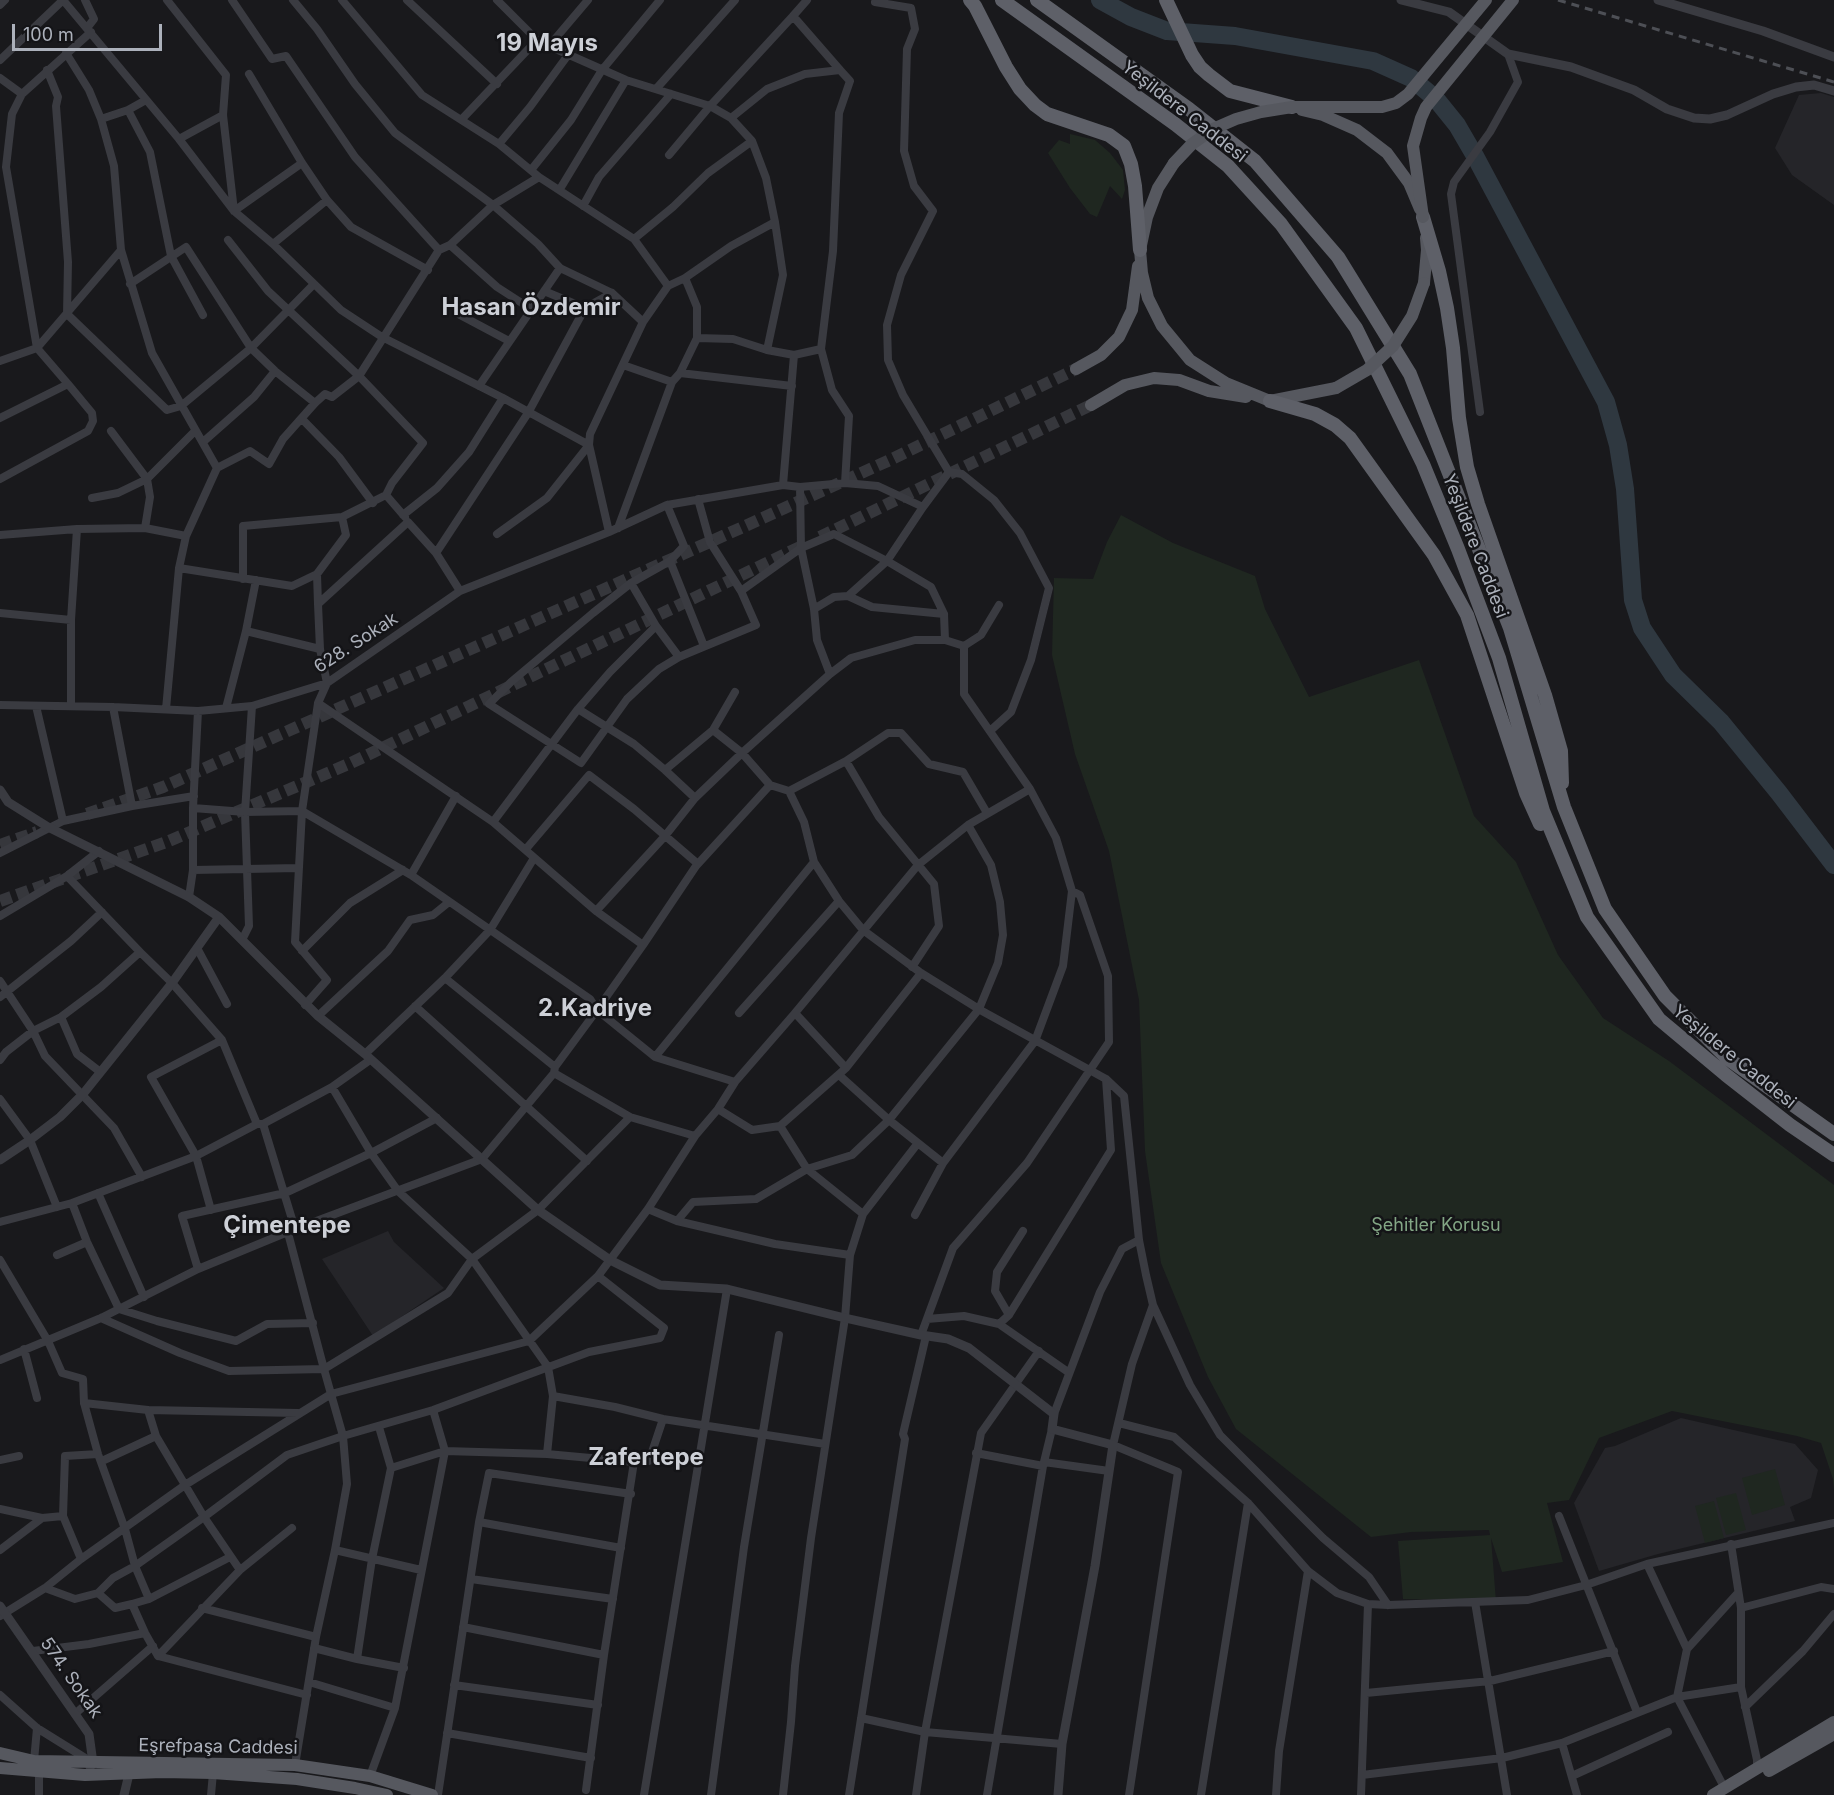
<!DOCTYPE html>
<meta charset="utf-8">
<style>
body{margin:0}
#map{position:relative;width:1834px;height:1795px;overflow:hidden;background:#19191c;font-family:Inter,sans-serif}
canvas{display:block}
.scale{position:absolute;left:12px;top:24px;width:150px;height:27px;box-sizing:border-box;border:3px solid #acb1bb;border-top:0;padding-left:8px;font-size:18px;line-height:21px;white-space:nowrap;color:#acb1bb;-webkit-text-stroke:4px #141417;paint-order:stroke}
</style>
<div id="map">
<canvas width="1834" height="1795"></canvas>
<div class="scale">100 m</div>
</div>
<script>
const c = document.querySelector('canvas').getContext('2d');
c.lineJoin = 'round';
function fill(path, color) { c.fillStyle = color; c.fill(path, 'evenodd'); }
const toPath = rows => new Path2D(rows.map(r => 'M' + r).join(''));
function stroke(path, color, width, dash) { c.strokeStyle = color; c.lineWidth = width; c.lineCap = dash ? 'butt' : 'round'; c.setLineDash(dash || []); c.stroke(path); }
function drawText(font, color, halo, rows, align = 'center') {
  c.font = font + ' Inter,sans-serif'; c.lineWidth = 5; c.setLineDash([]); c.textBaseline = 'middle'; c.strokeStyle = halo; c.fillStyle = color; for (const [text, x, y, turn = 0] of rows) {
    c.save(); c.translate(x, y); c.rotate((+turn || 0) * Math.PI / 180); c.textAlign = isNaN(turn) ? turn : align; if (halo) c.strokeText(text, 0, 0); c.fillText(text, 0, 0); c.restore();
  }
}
fill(toPath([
 [1821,93,1834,97,1834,205,1792,175,1775,148,1799,95],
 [388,1231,394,1242,444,1288,373,1336,322,1259],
 [1681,1418,1795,1444,1818,1470,1811,1498,1790,1507,1795,1521,1658,1554,1599,1571,1574,1503,1605,1448,1615,1446]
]), '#252529');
fill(toPath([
 [1070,134,1095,140,1110,153,1123,170,1125,190,1122,199,1110,186,1097,217,1090,214,1070,188,1048,153,1059,140,1070,144],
 [1121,515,1173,543,1255,576,1265,609,1309,697,1419,660,1474,816,1516,862,1558,955,1603,1018,1669,1061,1834,1185,1834,1491,1833,1479,1821,1443,1797,1436,1672,1411,1599,1438,1569,1500,1547,1503,1563,1562,1502,1572,1491,1538,1496,1601,1403,1599,1398,1541,1490,1535,1489,1530,1411,1532,1371,1537,1236,1429,1208,1377,1161,1263,1145,1151,1139,1000,1109,851,1075,754,1052,655,1054,578,1093,579,1107,542],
 [1775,1469,1785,1505,1752,1515,1742,1478],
 [1736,1493,1746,1530,1726,1535,1716,1498],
 [1714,1501,1724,1538,1705,1543,1695,1506]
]), '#1f2720');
stroke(toPath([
 [1100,0,1131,17,1167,31,1235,36,1373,61,1411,78,1436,99,1457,125,1475,156,1606,402,1618,445,1625,489,1633,600,1642,628,1673,675,1721,722,1779,793,1834,865]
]), '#2f3840', 18);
stroke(toPath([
 [820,537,1091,405],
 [87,814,163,787,743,527,892,459,1076,369],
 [0,845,37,832],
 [0,901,169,841,351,763,802,546]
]), '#36373c', 12, [12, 6]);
stroke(toPath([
 [63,0,179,139,234,211,273,244,341,310,382,337,503,398,589,445,609,532],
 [85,0,94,19,87,28],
 [167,0,226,75,223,115,234,211],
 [232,0,272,59,286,56,355,157,439,250,450,245,497,287,531,309],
 [293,0,317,29,355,84,395,133,493,205,538,244,560,268,612,293,643,322,590,434,589,445,547,498,497,534],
 [342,0,422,95,499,144,539,177],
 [407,0,497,84],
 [497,0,537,40,549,46,588,0],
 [875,2,911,8,915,29,907,49,904,151,914,186,933,211,901,275,887,325,888,360,903,395,949,472,962,474,994,500,1020,533,1049,588,1031,660,1011,712,990,731],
 [0,5,5,0],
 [793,16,807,0],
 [549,46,626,80,710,106,731,118],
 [66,53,89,90,101,119,114,166,121,250,152,353,217,468,186,536,179,568,166,709],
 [0,60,63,0],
 [47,70,58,97,56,106,68,262,67,314,167,410,181,406,251,348,314,284],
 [249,74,302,163,327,200,351,227,428,270],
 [0,78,22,94],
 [656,89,735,0],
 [128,110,150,152,171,256,203,315],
 [101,119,128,110,146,100],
 [462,119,537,40],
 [179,139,223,115],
 [752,141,731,118,767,89,805,74,840,70,850,81,839,113,833,251,821,349,794,355,783,485],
 [499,144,530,107,568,55],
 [669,155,710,106,793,16,840,70],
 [531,170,571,120,602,70,660,0],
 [560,189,626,80],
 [583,206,599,177,671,94],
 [234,211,302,163],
 [273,244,327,200],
 [450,245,493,205,539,177,634,239,668,286,685,278,731,246,775,222,766,178,752,141,708,173,673,207,634,239],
 [130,284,186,247,251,348,275,371,315,403],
 [544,291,585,308],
 [460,315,509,341],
 [643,322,668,286],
 [697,338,733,339,767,350,794,355],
 [821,349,832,390,849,416,845,483],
 [767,350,783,275,775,222],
 [0,361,37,348,6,167,12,114,22,94,91,32],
 [623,365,672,382,680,373,697,338,697,307,685,278],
 [680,373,792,386],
 [68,384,37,348,121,250],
 [479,386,560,268],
 [1480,412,1451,194,1454,182,1490,132,1518,82,1508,54],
 [0,418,68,384,92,413,93,421,88,431,0,479],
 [302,419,339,457,373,503],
 [111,431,147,479,150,497,145,528],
 [203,442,254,397,275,371],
 [217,468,250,451,269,464,283,439,315,403,325,394,332,397,359,376,439,250],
 [386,495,405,517],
 [92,498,118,493,147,479,195,431],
 [698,499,710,542,741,591],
 [923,507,949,472],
 [403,515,437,488,469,452,503,398],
 [618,528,672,382],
 [0,535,77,529,145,528,186,536],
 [436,553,528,413,585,308,612,293],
 [670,561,704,646],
 [179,568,292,586,317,574,346,535,342,517,386,495,392,483,423,443,359,376,268,291,228,240],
 [317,574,318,604],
 [243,579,243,526,342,517],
 [256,580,246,631,320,649],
 [460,591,436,553,408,522,318,604,320,649,327,683,318,703,493,822,596,911,643,945,696,866,770,785,789,791,846,761,888,733,901,733,929,764,963,772,987,813],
 [848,596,872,607,944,614,945,640],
 [814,609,834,597,848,596,887,561,931,587,944,614],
 [0,613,71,620],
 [656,626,679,657],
 [964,646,981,635,999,605],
 [830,674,851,658,915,640,945,640,964,646,964,694,1030,789,1056,838,1072,891,1080,895,1108,976,1109,1042,1027,1163,953,1248,921,1335],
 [735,692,713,730,742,753,830,674,817,640,814,609,801,548,800,487],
 [0,705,113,707,198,711,252,706,327,683,460,591,609,532,667,505,783,485,800,487,845,483,878,486,923,507,887,561,834,534,801,548,741,591,756,625,679,657,659,669,627,699,581,763,489,704,511,682,593,613,631,583,670,561,684,546,667,505],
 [36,706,63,821],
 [71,706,71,620,77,529],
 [113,707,132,806],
 [226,708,246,631],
 [578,709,634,744,665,770,713,730],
 [846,761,879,817,934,884,939,926,912,967],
 [665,770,695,798],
 [789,791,804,822,814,862,839,901,863,930,921,973,982,1011,1106,1079,1124,1096,1139,1240,1146,1275,1153,1305,1190,1385,1220,1435,1323,1538,1369,1577,1388,1605],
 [193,808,245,812,302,811,411,875,590,999,597,1010,555,1067,554,1073,630,1117,695,1136],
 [493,822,578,709,610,672,656,626,631,583],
 [526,849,589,775,634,809,698,864],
 [0,853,63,821,132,806,194,796],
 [193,870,298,868],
 [411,875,456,796],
 [67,876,140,952,172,983,222,1040,257,1124],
 [189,897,193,870,193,808,198,711],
 [596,911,665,836,695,798,742,753,770,785],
 [0,916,67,876,99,851],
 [242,940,249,926,245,812,252,706],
 [643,945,597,1010,655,1057,735,1082],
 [197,948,227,1004],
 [302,951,350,903,403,870],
 [445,978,555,1067],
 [0,981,33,1031,45,1056,114,1128,142,1177],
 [0,997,71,941,102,912],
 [305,1005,327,980,295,942,302,811,318,703],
 [415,1006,587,1161],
 [739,1013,839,901],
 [795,1013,846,1068],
 [318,1016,388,951,410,920,433,915,449,902],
 [61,1017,77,1054,99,1071],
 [365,1054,445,978,490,930,534,858],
 [655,1057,814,862],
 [0,1060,6,1052,33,1031,61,1017,101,987,140,952],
 [839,1075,889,1120,943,1163],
 [332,1087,371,1153,398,1191,472,1259,548,1367,553,1396,547,1454],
 [0,1099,30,1140,57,1207],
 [718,1109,752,1130,780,1126,846,1068,921,973],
 [263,1124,295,1229],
 [780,1126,807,1169,863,1214],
 [98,1193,144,1297],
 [72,1203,87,1242,119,1309,157,1321,236,1341,267,1324,313,1323],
 [648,1209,677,1221,775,1244,850,1255],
 [211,1210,196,1156,151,1077,222,1040],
 [915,1215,943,1163,1035,1041,1063,966,1072,891],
 [677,1221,693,1202,756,1199,807,1169,852,1155,889,1120,979,1009,998,963,1003,935,1000,902,991,865,968,825],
 [0,1222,72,1203,196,1156,257,1124,263,1124,332,1087,370,1060],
 [57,1255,87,1242],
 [0,1260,48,1341,62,1373,83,1379,84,1403,98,1454,125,1529,135,1566,149,1599,132,1604,145,1633,158,1656,307,1695],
 [198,1269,182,1216,285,1193,371,1153,437,1118],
 [1009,1315,995,1291,997,1272,1023,1231],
 [101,1318,180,1353,229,1371,324,1369,288,1233],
 [927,1319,964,1316,999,1324,1068,1372],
 [999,1324,1009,1315,1111,1150,1106,1079],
 [24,1349,37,1398],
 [0,1360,101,1318,198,1269,295,1229,482,1159,554,1073],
 [553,1396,615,1407,663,1419,825,1444],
 [84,1403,148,1410,298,1413],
 [148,1410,156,1436,204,1517,240,1570],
 [1054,1414,1100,1292,1122,1249,1139,1240],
 [1119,1423,1174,1437,1248,1503,1308,1571,1337,1593,1368,1604,1388,1605,1528,1600,1586,1585,1647,1564,1834,1523],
 [976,1453,1043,1466],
 [0,1460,19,1456],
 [102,1461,156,1436],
 [1044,1462,1109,1471],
 [391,1468,445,1451,547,1454,634,1462,649,1461,663,1419],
 [0,1509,42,1518],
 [1559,1516,1637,1712],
 [479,1522,621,1548],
 [1731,1544,1741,1608,1741,1687,1757,1760,1757,1769],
 [0,1550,42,1518,63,1516],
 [335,1550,421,1570],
 [81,1559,63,1516,65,1456,98,1454],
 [1647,1564,1687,1649,1677,1697,1725,1789],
 [471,1579,613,1599],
 [45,1588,75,1599,98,1593,113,1578,135,1566,204,1517,287,1455,343,1436,433,1410,589,1352,660,1338,664,1328,598,1276],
 [98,1593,115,1608,132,1604],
 [149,1599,230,1557],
 [1475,1602,1507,1795],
 [202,1608,316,1637],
 [1741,1608,1821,1587,1834,1589],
 [0,1616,45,1588,81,1559,185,1485,331,1394,324,1369,448,1293,472,1259,538,1210,630,1117],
 [463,1627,604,1655],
 [314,1648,357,1659,404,1668],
 [1687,1649,1737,1594],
 [33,1651,89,1644,145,1633],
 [158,1656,240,1570,292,1528],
 [357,1659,372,1559,391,1468,379,1427],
 [309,1682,395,1708],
 [454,1685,598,1705],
 [1366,1693,1490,1681,1614,1651],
 [0,1695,37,1728,90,1761],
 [1745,1707,1803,1651,1834,1614],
 [76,1713,153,1646],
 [861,1718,925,1732,1062,1744],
 [447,1733,591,1758],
 [1562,1743,1577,1795],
 [34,1761,37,1728],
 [295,1765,316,1637,335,1550,347,1484,343,1436,331,1394,529,1341,598,1276,648,1209,695,1136,718,1109,735,1082,795,1013,918,865,968,825,1030,789],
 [1362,1775,1502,1758,1562,1743,1677,1697,1741,1687],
 [370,1776,395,1708,445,1451,433,1410],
 [1572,1776,1668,1732],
 [586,1790,604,1655,634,1462],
 [39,1795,39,1772],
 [211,1795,213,1773],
 [438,1795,479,1522,489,1473,631,1494],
 [644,1795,727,1289],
 [711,1795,744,1547,779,1335],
 [783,1795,791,1722,795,1666,811,1538,845,1318,850,1255,863,1214,918,1143],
 [849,1795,905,1439,903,1434,926,1336],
 [916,1795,925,1732,981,1433,1039,1351],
 [987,1795,1043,1466,1052,1429],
 [1129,1795,1178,1472,1113,1445,1132,1364,1153,1305],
 [1201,1795,1248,1503],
 [1276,1795,1279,1751,1308,1571],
 [1361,1795,1368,1604]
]), '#3a3b41', 8);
stroke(toPath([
 [1401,0,1449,12,1508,54,1571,67,1634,90,1667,109,1694,118,1710,119,1727,115,1773,94,1796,87,1814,85,1834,91],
 [1658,0,1763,31,1834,57],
 [0,790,8,802,48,827,189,897,219,917,318,1016,365,1054,538,1210,610,1260,660,1285,727,1289,845,1318,921,1335,948,1339,969,1348,1054,1414,1052,1429,1113,1445,1095,1566,1062,1744,1058,1795],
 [0,1160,30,1140,60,1117,83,1094,172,983,219,917],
 [0,1606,89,1734,93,1763,90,1767],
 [124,1795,129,1774]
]), '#3a3b41', 9);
stroke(toPath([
 [1302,110,1323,115,1357,130,1387,153,1409,183,1420,209],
 [1174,163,1158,188,1147,217,1140,250,1142,273,1148,298,1162,326,1190,360,1226,383,1270,401,1336,388],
 [1424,283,1427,250,1426,238],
 [1076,369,1101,355,1119,337,1132,310,1138,266],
 [1091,405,1125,385,1154,378,1179,380,1209,391,1246,397],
 [0,1753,34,1761,295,1765,370,1776,432,1795],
 [0,1768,85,1775,162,1772,213,1773,297,1779,355,1788,387,1795],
 [1769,1771,1834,1734],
 [1713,1795,1834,1722]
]), '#56585f', 12);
stroke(toPath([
 [970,0,975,6,1006,67,1020,89,1035,105,1047,114,1109,135,1124,146,1131,164,1135,186,1140,250],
 [1002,0,1175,124,1228,166,1281,224,1356,328,1423,464,1458,549,1499,658,1543,811,1587,917,1659,1019,1726,1075,1790,1125,1834,1155],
 [1037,0,1189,109,1255,161,1338,257,1410,374,1510,628,1564,807,1605,909,1665,996,1727,1058,1834,1134],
 [1166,0,1192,55,1200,67,1209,75,1230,91,1292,107],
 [1423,217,1439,271,1447,308,1453,348,1459,418,1467,467,1478,504,1545,695,1561,751,1562,783],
 [1270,401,1315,414,1335,425,1350,438,1434,555,1467,615,1526,793,1540,824]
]), '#5e6068', 14);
stroke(toPath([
 [1558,0,1834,82]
]), '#4d4f55', 3, [8, 6]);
stroke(toPath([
 [1174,163,1192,144,1213,129,1236,119,1261,112,1292,107,1382,107,1396,103,1408,94,1486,0],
 [1423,217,1413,146,1421,118,1426,107,1513,0],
 [1336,388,1367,370,1393,346,1412,316,1424,283]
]), '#56585f', 12);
drawText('18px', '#acb1bb', '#141417', [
 ["Yeşildere Caddesi",1184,112,38],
 ["Yeşildere Caddesi",1475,546,69],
 ["628. Sokak",356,643,-33],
 ["Yeşildere Caddesi",1734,1057,39],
 ["574. Sokak",71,1678,55],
 ["Eşrefpaşa Caddesi",218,1747,1]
]);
drawText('18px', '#83a685', '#141417', [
 ["Şehitler Korusu",1436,1226]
]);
drawText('bold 24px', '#cdd0d7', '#141417', [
 ["19 Mayıs",547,44],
 ["Hasan Özdemir",531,308],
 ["2.Kadriye",595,1009],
 ["Çimentepe",287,1226],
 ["Zafertepe",646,1458]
]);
</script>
